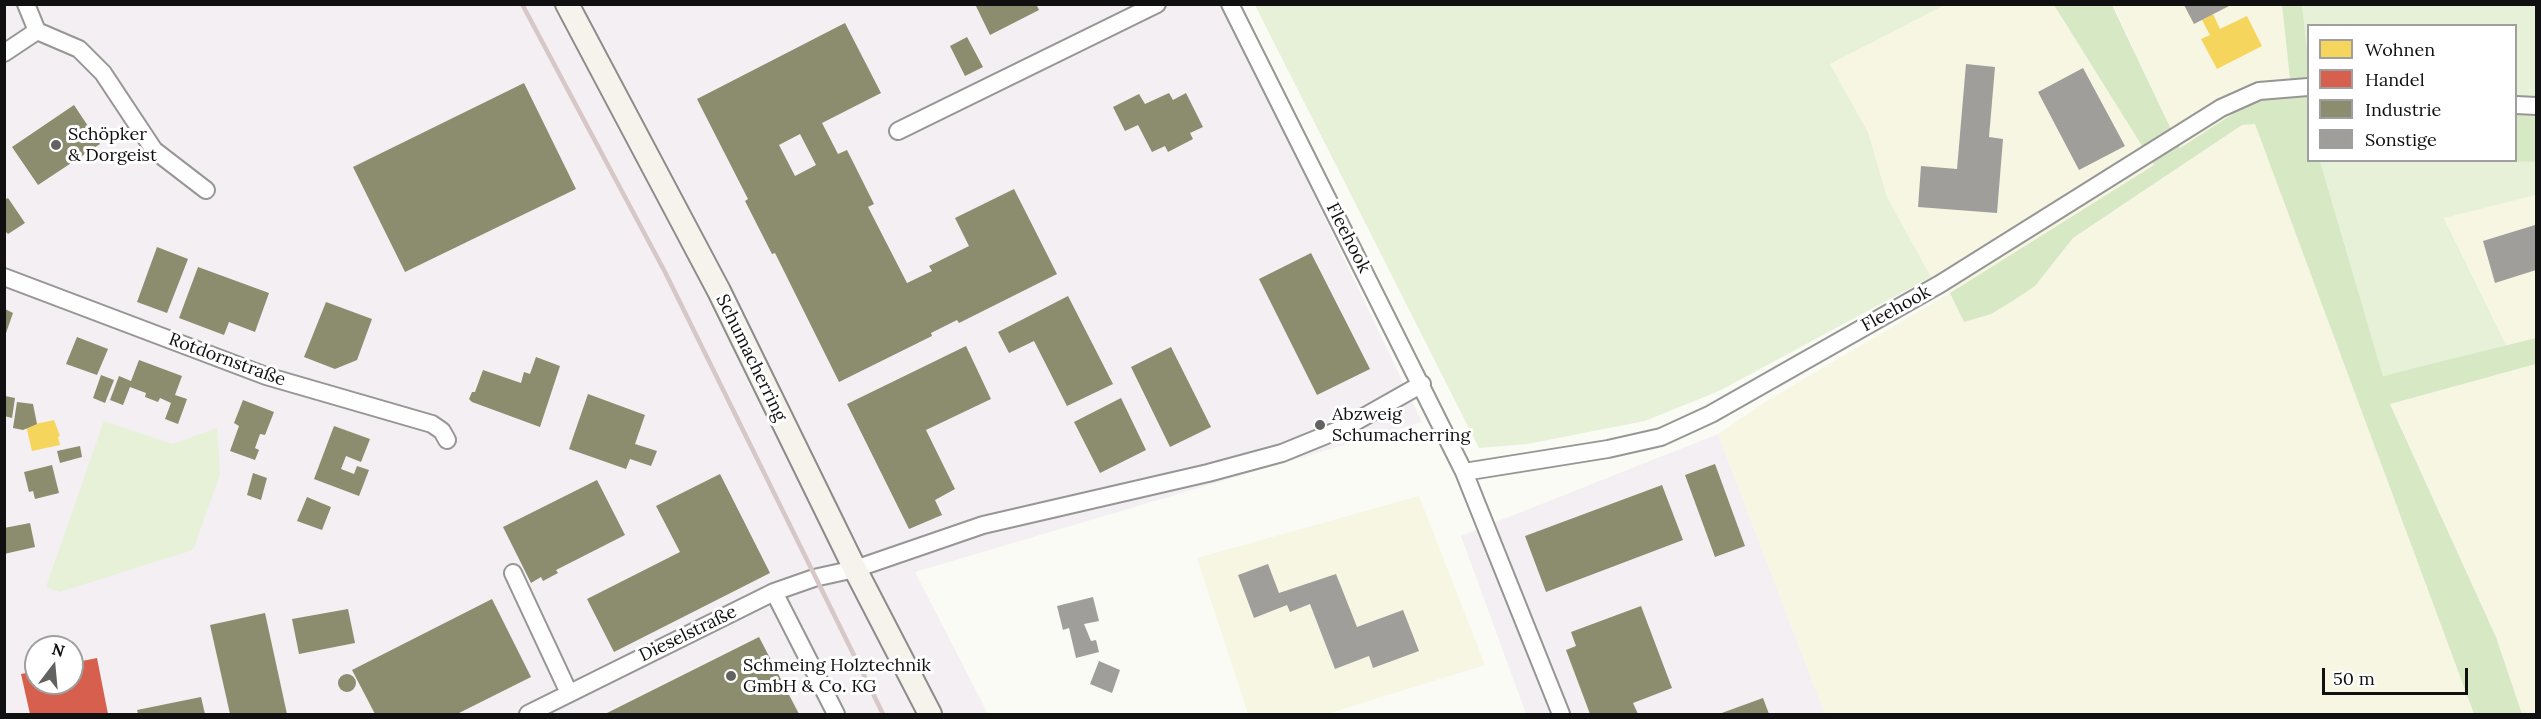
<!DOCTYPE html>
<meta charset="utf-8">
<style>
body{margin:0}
#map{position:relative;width:2541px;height:719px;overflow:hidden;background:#fbfbf6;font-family:Lora,serif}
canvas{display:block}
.frame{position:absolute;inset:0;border:6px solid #101010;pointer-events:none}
.legend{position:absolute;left:2307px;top:24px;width:210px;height:138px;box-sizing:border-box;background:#fff;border:2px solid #9f9f9f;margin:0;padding:8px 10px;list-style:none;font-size:18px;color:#101010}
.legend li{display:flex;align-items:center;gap:12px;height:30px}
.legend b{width:30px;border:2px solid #9f9f9f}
.north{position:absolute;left:24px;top:635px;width:60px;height:60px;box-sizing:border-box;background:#fff;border:2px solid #9f9f9f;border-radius:50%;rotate:16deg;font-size:16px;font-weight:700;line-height:24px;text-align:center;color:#101010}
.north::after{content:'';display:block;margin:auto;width:21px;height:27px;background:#626260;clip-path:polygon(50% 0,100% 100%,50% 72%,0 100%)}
.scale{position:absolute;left:2322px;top:668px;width:146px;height:27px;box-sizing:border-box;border:3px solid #101010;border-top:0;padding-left:8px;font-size:18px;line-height:21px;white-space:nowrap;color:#101010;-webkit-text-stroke:4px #fff;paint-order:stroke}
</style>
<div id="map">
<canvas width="2541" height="719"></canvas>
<div class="frame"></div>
<ul class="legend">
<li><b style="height:16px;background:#f6d55c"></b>Wohnen</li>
<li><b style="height:16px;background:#d6604d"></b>Handel</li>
<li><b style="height:16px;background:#8c8c6e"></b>Industrie</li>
<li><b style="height:16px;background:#9f9e9b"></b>Sonstige</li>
</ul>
<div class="north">N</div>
<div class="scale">50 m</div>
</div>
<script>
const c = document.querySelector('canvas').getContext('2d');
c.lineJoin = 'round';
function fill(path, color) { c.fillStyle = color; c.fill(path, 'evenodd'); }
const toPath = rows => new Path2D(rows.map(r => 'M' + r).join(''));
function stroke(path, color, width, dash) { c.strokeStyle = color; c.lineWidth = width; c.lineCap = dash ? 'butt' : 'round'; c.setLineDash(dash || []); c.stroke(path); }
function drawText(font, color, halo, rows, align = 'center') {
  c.font = font + ' Lora,serif'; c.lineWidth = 6; c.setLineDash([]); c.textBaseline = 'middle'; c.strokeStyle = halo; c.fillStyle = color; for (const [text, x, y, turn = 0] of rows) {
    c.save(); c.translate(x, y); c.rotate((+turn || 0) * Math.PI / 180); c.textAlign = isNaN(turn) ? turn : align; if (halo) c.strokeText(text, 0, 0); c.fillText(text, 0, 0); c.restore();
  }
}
fill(toPath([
 [4,5,1223,5,1422,422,915,572,988,714,5,714],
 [36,647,72,647,72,683,36,683],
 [1718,434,1825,714,1526,714,1461,536]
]), '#f3eff2');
fill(toPath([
 [1945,5,2054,5,2155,165,1950,293,2035,286,2073,238,2242,125,2255,123,2474,714,1825,714,1718,434,1770,399,1950,293,1931,277,1887,197,1868,132,1830,64],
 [2113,5,2282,5,2290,79,2297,93,2251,102,2180,148],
 [2536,195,2536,338,2507,347,2444,217],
 [2536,364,2536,714,2522,714,2496,637,2390,403],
 [1419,496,1485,665,1327,714,1248,714,1197,558]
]), '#f7f6e3');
fill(toPath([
 [1255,5,1945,5,1830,64,1868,132,1887,197,1931,277,1719,391,1645,421,1527,444,1479,448],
 [2302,5,2536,5,2536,101,2516,99,2516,26,2308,26,2308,57],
 [2498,160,2536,162,2536,195,2444,218,2507,347,2383,376,2320,161],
 [104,421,173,444,217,428,220,474,193,550,59,592,46,587]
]), '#e6f1d7');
fill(toPath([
 [2054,5,2112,5,2180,148,2251,102,2297,93,2308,93,2308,160,2320,161,2383,376,2536,338,2536,364,2390,404,2496,637,2522,714,2474,714,2255,124,2242,125,2073,238,2035,286,2011,302,1991,314,1964,322,1950,293,2154,165],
 [2282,5,2302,5,2308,57,2308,81,2290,79],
 [2516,114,2536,116,2536,162,2498,161,2516,160]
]), '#d7e8c5');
fill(toPath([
 [2213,14,2220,29,2247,16,2262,46,2217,69,2201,39,2210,35,2202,20],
 [54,420,60,436,58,437,60,445,32,451,26,426]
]), '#f6d55c');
fill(toPath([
 [97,658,108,714,30,714,21,674,36,671,36,683,72,683,72,663]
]), '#d6604d');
fill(toPath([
 [975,4,1036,4,1039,10,990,35],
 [845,23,881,93,822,123,838,154,847,150,874,204,868,207,907,283,932,271,929,266,969,246,955,218,1014,189,1057,274,959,323,957,320,931,333,932,336,839,382,775,253,772,254,745,201,748,199,697,99],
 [800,134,816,165,795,176,779,145],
 [967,37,983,67,965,76,950,46],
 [524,83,576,189,405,272,353,167],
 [1169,93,1173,100,1186,93,1203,127,1190,133,1193,139,1168,152,1165,146,1152,152,1138,125,1125,131,1113,107,1139,94,1145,104],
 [74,105,100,144,38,185,12,147],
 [8,198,25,223,8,234,4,230,4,200],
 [157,247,188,259,167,313,137,302],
 [1311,253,1370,369,1317,395,1259,279],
 [198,267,269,293,255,332,229,322,224,335,179,318],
 [1068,296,1113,384,1067,406,1034,341,1009,353,998,332],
 [326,302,372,319,357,360,335,369,304,357],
 [5,309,13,313,5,336],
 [77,337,108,349,97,375,66,364],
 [966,346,991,399,926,430,955,489,935,500,942,515,909,529,847,404],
 [1171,347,1211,427,1170,447,1131,367],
 [536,357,560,366,540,427,472,402,469,399,472,392,475,392,483,370,521,383,524,372,530,374],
 [139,360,182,376,175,395,187,399,178,424,165,419,171,403,160,398,158,402,145,397,146,393,130,387,123,405,110,400,119,376,131,381],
 [101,375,114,380,105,403,93,398],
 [588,394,645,415,635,444,657,451,651,466,630,459,626,469,569,449],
 [5,396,15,398,12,418,4,416],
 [1121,398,1146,450,1100,473,1074,422],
 [243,400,274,412,265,435,260,434,255,448,259,450,255,460,230,451,239,426,234,423],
 [17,402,33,404,37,424,23,430,13,428],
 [334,426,370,439,361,462,346,456,341,469,354,474,357,466,369,470,359,496,314,479],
 [80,446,82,457,60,463,57,451],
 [1715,464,1745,546,1715,557,1685,475],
 [52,465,59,493,35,499,33,491,29,492,24,472],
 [253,473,267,478,261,500,247,495],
 [720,474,770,573,614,652,587,599,680,552,656,506],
 [597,480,625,535,556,570,558,573,543,581,541,577,531,583,503,527],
 [1662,485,1683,540,1546,592,1525,536],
 [307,497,331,507,322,530,297,521],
 [30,523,35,547,4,554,4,528],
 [492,599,531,677,457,714,375,714,352,670],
 [1641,606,1672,688,1633,703,1638,714,1590,714,1566,650,1576,646,1571,632],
 [348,609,355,643,299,654,292,619],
 [265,613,287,714,230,714,210,625],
 [759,637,799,714,605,714],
 '338 683a9 9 0 1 1 18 0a9 9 0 1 1-18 0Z',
 [201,697,205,714,138,714,137,710],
 [1763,698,1769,714,1719,714]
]), '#8c8c6e');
fill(toPath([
 [2184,5,2231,5,2194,24],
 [1966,64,1995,67,1989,137,2003,139,1997,213,1918,207,1921,166,1957,169],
 [2083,68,2125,146,2079,170,2038,92],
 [2535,225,2536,270,2495,283,2483,241],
 [1268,564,1279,593,1336,574,1357,627,1403,610,1419,651,1373,668,1369,656,1335,669,1310,604,1290,612,1287,605,1254,618,1238,575],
 [1093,597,1099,621,1084,624,1091,641,1096,640,1099,652,1076,658,1069,628,1063,630,1057,606],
 [1099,661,1120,670,1112,693,1090,684]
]), '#9f9e9b');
const minor = toPath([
 [26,4,37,31],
 [1230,4,1464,472,1561,714],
 [4,53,37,31,79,49,103,73,154,150,206,190],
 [2516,105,2536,106],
 [898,131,1157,4],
 [4,277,266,376,432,424,442,431,447,440],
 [1464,472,1608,449,1661,437,1711,414,1940,284,2221,108,2259,91,2308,87],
 [513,573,569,693],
 [774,592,836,714],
 [528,714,774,592,814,578,855,569,983,525,1208,473,1282,453,1346,427,1422,384]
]);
const secondary = toPath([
 [567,4,719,291,855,569,930,714]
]);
stroke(minor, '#969694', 20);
stroke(secondary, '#8c8c8a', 26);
stroke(minor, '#fefefe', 16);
stroke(secondary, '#f5f3ec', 22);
stroke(toPath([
 [522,4,665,272,883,714]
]), '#d7c7c7', 4.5);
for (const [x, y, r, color] of [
 [56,145,6,"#626260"],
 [1320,425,6,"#626260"],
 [731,676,6,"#626260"]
]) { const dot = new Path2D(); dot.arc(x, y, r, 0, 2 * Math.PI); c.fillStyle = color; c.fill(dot); stroke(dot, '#fff', 2); }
drawText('18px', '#101010', '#fff', [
 ["Schöpker",68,135],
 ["& Dorgeist",68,156],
 ["Abzweig",1332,415],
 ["Schumacherring",1332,436],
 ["Schmeing Holztechnik",743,666],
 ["GmbH & Co. KG",743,687]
], 'left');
drawText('18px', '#101010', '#fff', [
 ["Fleehook",1348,238,63],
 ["Fleehook",1896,309,-29],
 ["Schumacherring",751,358,64],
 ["Rotdornstraße",227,360,20],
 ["Dieselstraße",688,634,-26]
]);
</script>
